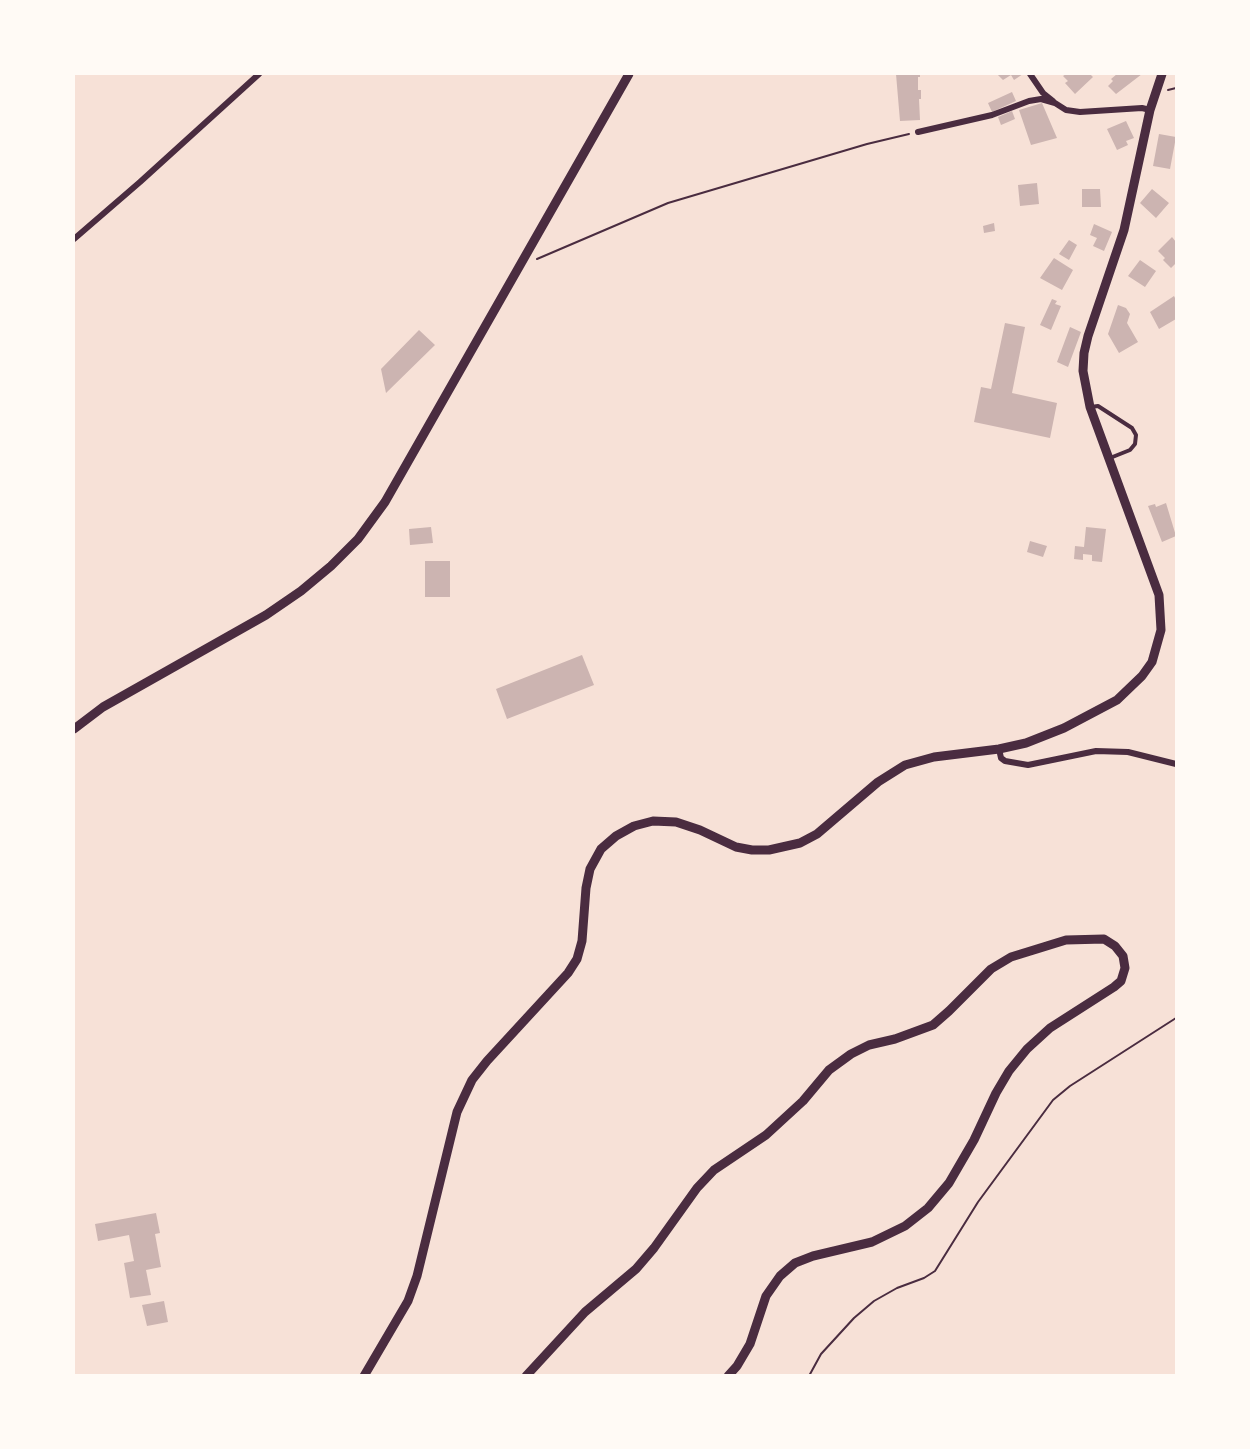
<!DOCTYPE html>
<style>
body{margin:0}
#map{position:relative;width:1250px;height:1449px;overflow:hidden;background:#f7e1d7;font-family:Helvetica,sans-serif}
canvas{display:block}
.frame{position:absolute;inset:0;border:75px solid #fffaf5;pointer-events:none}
</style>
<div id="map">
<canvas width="1250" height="1449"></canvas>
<div class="frame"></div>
</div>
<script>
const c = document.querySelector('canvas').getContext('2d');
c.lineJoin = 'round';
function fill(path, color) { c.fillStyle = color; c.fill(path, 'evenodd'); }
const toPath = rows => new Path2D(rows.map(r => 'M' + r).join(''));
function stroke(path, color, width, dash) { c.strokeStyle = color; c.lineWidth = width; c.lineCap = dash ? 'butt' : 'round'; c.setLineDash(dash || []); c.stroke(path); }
fill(toPath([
 [896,74,920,74,920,77,918,77,918,90,921,90,921,99,919,99,920,120,900,121],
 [997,74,1023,74,1014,80,1011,75,1003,80],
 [1066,74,1090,74,1093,77,1075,94,1065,83,1068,81,1063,76],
 [1117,74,1118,75,1120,74,1142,74,1116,94,1108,86,1113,81,1111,79],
 [1012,92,1016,101,992,112,988,103],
 [1042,103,1057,138,1031,145,1019,110],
 [1012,111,1015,119,1001,125,998,117],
 [1126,121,1134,138,1126,141,1128,145,1117,150,1107,129],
 [1159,134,1176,137,1170,169,1153,166],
 [1037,183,1039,204,1020,206,1018,185],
 [1082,189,1100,189,1101,207,1082,207],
 [1152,189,1169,203,1156,218,1140,203],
 [994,223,995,231,984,233,983,226],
 [1094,224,1112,232,1104,251,1093,246,1097,238,1090,235],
 [1172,237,1176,242,1176,263,1171,268,1163,260,1165,258,1158,251],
 [1069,240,1077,245,1069,260,1059,254],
 [1054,258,1073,270,1062,290,1040,278],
 [1140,260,1156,271,1145,287,1128,276],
 [1174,296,1176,300,1176,319,1159,329,1150,312],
 [1052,299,1057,301,1055,304,1061,306,1051,330,1040,325],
 [1118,305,1126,308,1130,314,1127,323,1138,342,1119,353,1108,334],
 [1005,323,1025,327,1012,393,1057,403,1050,438,974,422,981,387,991,389],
 [1070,327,1081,332,1068,367,1057,362],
 [419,330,435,345,386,393,381,369],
 [1166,503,1176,536,1162,542,1148,506,1155,504,1156,507],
 [431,527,433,543,410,545,409,529],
 [1086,527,1106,529,1102,562,1092,561,1092,555,1083,554,1083,560,1074,559,1075,546,1084,547],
 [1030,541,1047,546,1043,557,1027,552],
 [425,561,450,561,450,597,425,597],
 [582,655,594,685,507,719,496,689],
 [156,1213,160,1233,155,1234,161,1267,146,1270,151,1295,130,1298,124,1263,134,1261,129,1235,98,1241,95,1224],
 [164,1301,168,1322,147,1326,142,1305]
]), '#ccb4b1');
stroke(toPath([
 [1168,90,1176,88],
 [537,259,668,203,867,144,909,134],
 [809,1376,821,1354,854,1318,874,1301,897,1288,924,1278,935,1271,978,1202,1053,1100,1070,1086,1176,1018]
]), '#4a2c40', 2);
stroke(toPath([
 [1091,407,1098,406,1132,428,1136,435,1135,444,1130,450,1110,458]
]), '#4a2c40', 4);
stroke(toPath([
 [1030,74,1043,93,1053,101],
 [918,132,992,115,1029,101,1041,99,1055,103,1066,110,1080,112,1142,108,1150,110],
 [74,239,140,182,259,74],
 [999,749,1001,758,1005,761,1028,765,1096,751,1128,752,1176,764]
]), '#4a2c40', 6);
stroke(toPath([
 [74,729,103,707,266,615,301,591,331,566,358,539,385,502,629,74],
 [364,1376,408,1301,417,1276,457,1112,472,1080,487,1061,568,973,577,959,582,941,586,888,590,869,601,849,616,836,634,826,653,821,676,822,700,830,736,847,752,850,769,850,800,843,817,834,878,782,905,765,934,757,999,749,1026,743,1064,728,1117,700,1142,676,1152,662,1161,630,1159,595,1090,407,1083,371,1084,353,1088,336,1124,230,1150,110,1162,74],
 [526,1376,585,1312,636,1269,654,1248,697,1188,714,1170,766,1135,803,1101,829,1070,851,1054,869,1045,895,1039,933,1025,949,1011,991,969,1011,957,1066,940,1104,939,1115,946,1123,956,1125,968,1121,981,1114,987,1050,1028,1027,1049,1009,1071,996,1093,974,1140,949,1183,928,1208,905,1226,872,1242,813,1256,795,1263,780,1276,766,1296,750,1344,737,1366,728,1376]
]), '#4a2c40', 9);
</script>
